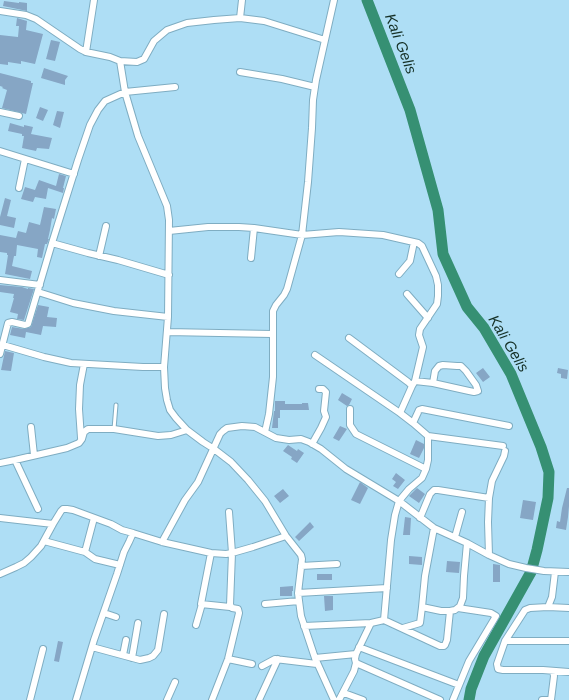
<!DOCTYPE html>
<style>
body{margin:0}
canvas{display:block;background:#aedef5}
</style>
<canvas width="569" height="700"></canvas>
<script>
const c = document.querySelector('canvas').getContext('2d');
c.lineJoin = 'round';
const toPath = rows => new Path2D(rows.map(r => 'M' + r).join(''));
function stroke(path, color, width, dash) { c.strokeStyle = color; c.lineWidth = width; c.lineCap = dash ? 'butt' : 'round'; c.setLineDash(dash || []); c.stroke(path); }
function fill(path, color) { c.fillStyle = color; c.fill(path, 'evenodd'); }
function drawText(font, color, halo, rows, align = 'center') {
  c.font = font + ' Arial,sans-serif'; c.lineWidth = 3.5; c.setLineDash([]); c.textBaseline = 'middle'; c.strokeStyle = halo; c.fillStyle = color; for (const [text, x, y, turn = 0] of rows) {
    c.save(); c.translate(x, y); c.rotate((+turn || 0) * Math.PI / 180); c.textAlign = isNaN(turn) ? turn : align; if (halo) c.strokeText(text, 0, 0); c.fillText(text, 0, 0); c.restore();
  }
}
stroke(toPath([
 [367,0,410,110,438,210,443,254,467,307,484,328,511,374,541,447,549,472,548,498,537,550,531,572,484,656,471,689,469,700]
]), '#369073', 11);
fill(toPath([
 [4,1,19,3,19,2,27,3,27,11,3,6],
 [17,18,27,21,26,30,43,34,35,64,21,61,21,64,8,62,8,65,0,64,0,35,18,37,19,26,16,26],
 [51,40,60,42,55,61,46,59],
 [44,68,68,76,65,80,65,85,41,78],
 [0,73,31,81,31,83,33,83,26,114,2,108,7,90,2,88,3,87,0,86],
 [40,107,48,110,43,121,36,118],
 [57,111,64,112,60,128,53,125],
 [10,123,24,127,24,125,33,127,31,134,52,138,49,149,37,148,36,151,22,148,24,136,22,136,22,134,8,131],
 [59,174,66,176,63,188,64,188,63,193,48,188,46,199,35,197,33,202,21,199,25,187,35,190,39,180,56,186],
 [5,198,11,200,7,216,16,218,14,228,0,225,0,217],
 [44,207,56,209,54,219,52,218,50,230,48,239,49,239,47,244,45,244,42,258,37,257,38,249,17,245,16,256,14,256,12,266,32,271,30,279,5,274,6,268,8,255,7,255,7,253,0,252,0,235,16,238,18,231,26,233,29,222,40,225],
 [0,285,22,287,28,289,28,288,34,289,24,320,17,319,18,314,10,312,14,298,13,298,14,294,0,292],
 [38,305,49,307,47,317,57,318,56,327,43,326,41,335,26,332,25,338,10,335,12,327,24,329,31,327],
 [5,351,14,353,11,371,1,370],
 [483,368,490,377,483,382,476,373],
 [558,368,568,370,567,379,561,378,561,374,557,373],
 [342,393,352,399,349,405,347,406,338,400],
 [275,401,285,401,285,404,302,404,302,403,308,403,309,410,280,410,280,418,278,418,278,428,272,428,274,411,275,411],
 [340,426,347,429,339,441,333,438],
 [416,440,424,444,424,448,419,458,410,454],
 [288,445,297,451,298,449,304,453,297,463,291,459,292,457,283,451],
 [396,473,405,480,398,489,393,486,396,482,392,479],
 [360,482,368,488,360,504,351,500],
 [417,488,425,494,419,503,409,496],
 [567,488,569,488,569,506,568,517,566,530,556,528,557,521,560,522,562,508],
 [283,489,289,496,280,503,274,496],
 [523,500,536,502,533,520,520,518],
 [405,517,411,518,410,535,403,535],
 [310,522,314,527,299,541,295,537],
 [409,556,422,557,422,565,409,564],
 [447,561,460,562,459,573,446,572],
 [493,564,500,565,500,582,493,582],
 [317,574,332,574,332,580,317,580],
 [293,586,293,591,292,591,292,596,280,596,280,587],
 [324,596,333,596,333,610,325,611],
 [58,641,63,642,59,662,54,661]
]), '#86a6c5');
const service = toPath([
 [114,429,116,405]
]);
const minor = toPath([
 [0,11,26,15,36,19,80,49,86,52,110,57,120,61,137,62,144,59,154,41,167,30,187,23,214,20,240,18,264,21,325,40],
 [240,18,242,0],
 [86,52,94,0],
 [120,61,125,92,138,136,167,206,169,220,168,317,164,367,165,388,167,400,170,410,176,418,187,430,203,442,214,449,231,462,248,480,265,501,286,536,301,555,302,559,298,593,301,616,315,658,334,700],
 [240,72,282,79,315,87],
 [0,112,19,116],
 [0,151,74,174],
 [19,188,25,159],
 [169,231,208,227,239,227,254,228,302,235,339,232,383,235,418,243,422,246,436,276,438,285,438,296,437,304,420,329,419,335,423,347,415,381,412,386,408,382,349,338],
 [52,243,88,253,118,260,169,275],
 [99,256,106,226],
 [251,258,254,228],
 [399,274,410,261,414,242],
 [0,280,40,285],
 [38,292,73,303,114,311,168,317],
 [407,294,428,318],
 [167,332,272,334],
 [3,345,44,357,71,363,143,367,164,367],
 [0,354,8,323,12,322,25,325,28,324,52,243,78,160,90,125,98,110,105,101,125,92,175,87],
 [315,355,400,413,412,386],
 [415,381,433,383,435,371,439,366,443,365,457,366,461,366,466,371,476,385,478,391,474,392,469,391,433,383],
 [350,409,350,425,356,434,426,469],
 [413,423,419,410,422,409,509,426],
 [31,427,34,455],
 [265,432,269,414,273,377,273,311,276,305,284,295,287,289,302,235,308,182,312,128,313,100,316,80,334,0],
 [428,436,503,446],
 [81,438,79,409,80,385,84,364],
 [312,444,321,428,326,417,324,411,326,392,323,389,319,389],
 [15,460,38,509],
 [0,463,15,460,67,448,79,443,82,439,84,432,88,429,114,429,158,436,171,435,187,430],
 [0,518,53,524],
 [420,518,430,494,434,490,438,490,489,498],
 [434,528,425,576,422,607,441,611,450,611,455,610,460,606,463,598,464,576,467,543],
 [455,537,462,512],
 [44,541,85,552,95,559,120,565],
 [162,542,185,500,198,482,220,434,223,431,227,428,242,426,255,427,276,438,289,440,301,439,309,442,321,449,346,469,399,501,434,528,467,543,489,555,509,564,526,568,544,571,569,572],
 [85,552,94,518],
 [211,553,201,604,230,607],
 [489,555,488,522,489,498,492,481,504,456,505,451],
 [301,566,337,564],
 [555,572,552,597,548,607,530,608,525,610,505,641,497,664,498,669,503,670,543,670,569,672],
 [0,574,16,567,24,563,31,557,41,546,53,524,61,511,63,509,67,509,73,510,111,524,122,530,133,533],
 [298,593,387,588],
 [265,604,299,601],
 [548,607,569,608],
 [104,613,116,617],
 [384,620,440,646,444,646,445,645,447,640,450,611],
 [196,625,202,604],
 [304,626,371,623],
 [403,628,420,623,422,607],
 [505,641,569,641],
 [92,647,140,660,149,658,153,656,158,650,164,614],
 [359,647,459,685],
 [356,654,355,659,356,663,440,700],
 [123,655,126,640],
 [132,658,138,623],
 [315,658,356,654,371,623,384,620,391,540,395,515,399,501,409,489,422,478,426,469,428,460,428,436,413,423,400,413],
 [228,659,252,664],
 [262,666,275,659,317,664],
 [344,693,363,700],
 [30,700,43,649],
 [76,700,94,640,117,574,124,552,129,542,133,533,162,542,211,553,226,554,232,553,253,547,286,536],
 [167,700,175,682],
 [212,700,228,659,239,613,238,609,232,608,230,605,232,553,229,512],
 [259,700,278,659],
 [339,700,354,671,356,663],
 [453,700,469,661,496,616,491,613,458,608],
 [542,700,551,700],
 [551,700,554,676,553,671]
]);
stroke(service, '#7fadc2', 5);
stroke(minor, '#7fadc2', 8);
stroke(service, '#fff', 3);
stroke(minor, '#fff', 6);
drawText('italic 15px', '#153026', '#aedef5', [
 ["Kali Gelis",400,44,69],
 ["Kali Gelis",508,344,59]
]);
</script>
